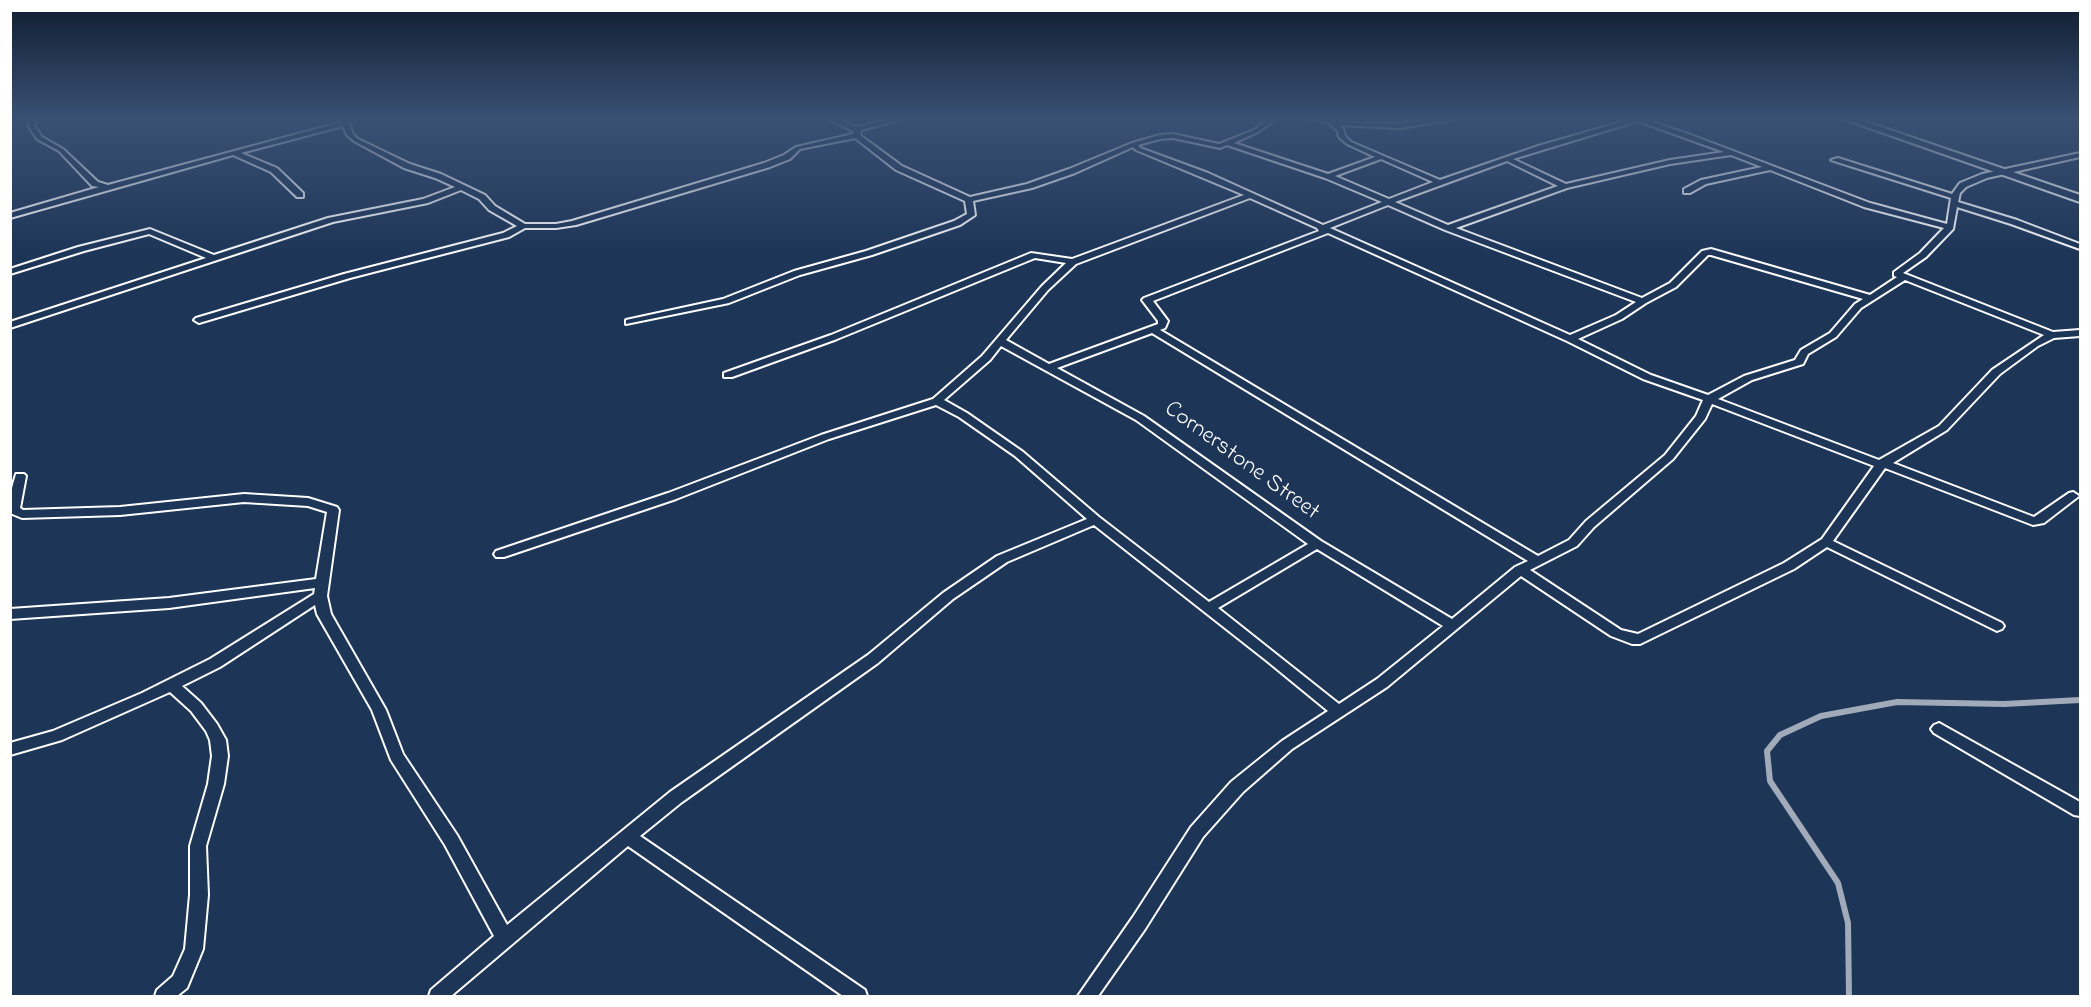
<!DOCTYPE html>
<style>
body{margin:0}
#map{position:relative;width:2091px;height:1007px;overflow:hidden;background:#1d3557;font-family:"Indie Flower",sans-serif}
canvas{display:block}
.frame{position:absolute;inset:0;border:12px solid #fff;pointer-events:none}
</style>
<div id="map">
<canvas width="2091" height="1007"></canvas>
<div class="frame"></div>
</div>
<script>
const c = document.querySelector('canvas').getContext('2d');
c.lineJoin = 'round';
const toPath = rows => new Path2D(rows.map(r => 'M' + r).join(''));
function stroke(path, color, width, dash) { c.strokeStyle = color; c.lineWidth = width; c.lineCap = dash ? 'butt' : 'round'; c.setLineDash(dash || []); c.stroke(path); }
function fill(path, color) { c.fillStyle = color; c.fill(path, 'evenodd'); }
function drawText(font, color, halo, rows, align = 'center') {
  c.font = font + ' "Indie Flower",sans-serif'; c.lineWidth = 6; c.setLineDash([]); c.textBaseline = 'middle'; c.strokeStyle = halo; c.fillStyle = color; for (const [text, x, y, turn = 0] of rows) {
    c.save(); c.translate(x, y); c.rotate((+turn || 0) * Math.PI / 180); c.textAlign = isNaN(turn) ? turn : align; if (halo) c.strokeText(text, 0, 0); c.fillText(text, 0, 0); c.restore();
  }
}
stroke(toPath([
 [1849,996,1848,923,1838,883,1770,781,1767,751,1780,735,1821,716,1897,702,2004,704,2080,700]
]), '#a0aab8', 6);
const street = toPath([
 [30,118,36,118,34,125,42,137,63,149,98,182,108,185,342,122,341,118,347,118,353,134,358,139,410,164,441,174,485,195,495,206,525,224,556,224,572,221,764,163,784,155,796,147,853,134,853,131,827,118,835,118,857,127,896,118,906,118,861,130,860,135,902,166,970,197,1027,184,1069,169,1132,143,1160,135,1173,134,1219,144,1254,130,1270,118,1277,118,1258,132,1234,143,1328,174,1375,157,1347,144,1339,137,1337,130,1329,123,1307,118,1321,118,1351,123,1400,124,1440,118,1454,118,1451,120,1400,128,1339,125,1343,129,1345,136,1351,142,1440,180,1538,146,1635,118,1645,118,1644,119,1691,135,1870,203,1947,224,1951,198,1831,160,1838,158,1952,194,1960,183,1982,174,2080,153,2080,157,1987,178,1966,187,1960,193,1958,202,2017,220,2080,244,2080,249,2011,224,1957,207,1953,229,1926,257,1903,273,2053,332,2080,330,2080,336,2054,338,2038,346,2000,374,1947,430,1893,463,2034,517,2069,493,2073,492,2079,496,2044,523,2033,525,1885,468,1833,541,2002,623,2004,626,2002,629,1997,631,1827,547,1794,569,1640,644,1632,644,1611,636,1521,576,1387,687,1292,749,1243,792,1203,837,1145,929,1098,996,1078,996,1133,917,1191,827,1231,782,1282,741,1328,711,1267,661,1094,525,1007,562,953,599,878,663,682,802,640,836,865,990,867,996,843,996,628,846,451,996,429,996,431,990,494,936,445,845,391,760,372,710,317,614,315,605,220,667,182,686,201,703,217,724,226,740,228,756,224,784,206,846,208,895,203,949,187,988,177,996,155,996,157,990,173,976,185,949,190,895,190,846,208,784,212,756,210,740,206,731,191,711,170,692,62,740,10,755,10,743,53,731,142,693,210,659,314,594,315,588,169,608,10,619,10,609,169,598,316,579,327,512,308,506,244,502,120,515,22,518,10,513,10,495,16,474,24,474,26,476,20,508,23,510,120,507,244,494,308,498,337,507,339,510,327,596,331,614,386,710,403,754,457,835,507,925,670,792,868,655,943,593,997,556,1087,519,1015,456,959,417,936,405,829,439,676,499,504,557,496,557,494,554,496,551,668,493,821,435,933,399,982,356,1042,286,1066,263,1035,258,837,339,732,377,724,377,724,373,831,335,1031,253,1072,259,1244,195,1136,150,1133,147,1075,173,1032,188,973,201,975,215,960,225,872,255,800,275,729,303,626,324,626,320,723,299,794,271,866,251,954,221,967,214,965,201,896,170,855,138,800,149,790,159,770,167,576,225,556,228,525,228,509,237,350,278,199,323,194,320,196,318,344,274,503,233,517,226,489,210,479,199,461,190,428,203,333,222,10,328,10,322,206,258,149,234,84,251,10,274,10,269,78,247,150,229,214,255,328,218,423,199,455,187,435,178,404,168,354,141,347,135,343,126,241,153,277,168,303,193,303,197,297,197,271,172,233,155,10,218,10,213,99,187,92,186,59,151,37,139,28,125,30,118],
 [1638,121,1724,152,1670,160,1566,184,1513,159,1638,121],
 [1173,138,1220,148,1227,145,1325,178,1382,202,1323,225,1208,173,1140,148,1138,145,1160,139,1173,138],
 [1731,155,1762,167,1701,180,1684,189,1684,193,1690,193,1706,184,1770,170,1864,207,1944,228,1920,253,1894,272,1894,276,1897,277,1870,295,1711,249,1702,251,1670,283,1642,298,1456,228,1567,188,1670,164,1731,155],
 [1381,159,1433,182,1389,199,1335,176,1381,159],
 [1507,161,1558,186,1448,225,1395,202,1507,161],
 [1250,198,1317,228,1319,231,1144,298,1142,300,1158,321,1158,324,1049,364,1006,340,1048,290,1076,264,1250,198],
 [1388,205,1445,230,1636,302,1616,315,1570,335,1330,228,1388,205],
 [1328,233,1567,341,1643,379,1703,400,1696,416,1665,455,1586,521,1569,540,1538,556,1160,330,1165,328,1168,321,1153,301,1328,233],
 [1708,255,1711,255,1863,299,1855,304,1830,333,1801,350,1795,360,1744,376,1708,395,1651,375,1578,339,1622,319,1646,303,1676,287,1708,255],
 [1905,280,2044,335,1992,370,1939,426,1879,460,1718,399,1752,380,1803,364,1808,354,1836,337,1861,308,1905,280],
 [1152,333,1528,561,1515,567,1452,619,1321,541,1144,416,1057,368,1152,333],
 [1001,346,1136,420,1308,544,1209,602,1099,517,1023,452,967,413,944,400,990,360,1001,346],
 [1712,404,1874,466,1822,539,1784,563,1638,634,1621,630,1530,570,1577,546,1594,527,1673,459,1705,419,1712,404],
 [1317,549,1443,626,1377,679,1339,704,1218,608,1317,549],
 [1939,723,2080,802,2080,816,2074,815,1934,733,1931,729,1934,725,1939,723]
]);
const primary = toPath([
 [1841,118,1855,118,2080,195,2080,202,1841,118]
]);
stroke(street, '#fff', 4);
stroke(primary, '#fff', 4);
fill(street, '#1d3557');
fill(primary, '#1d3557');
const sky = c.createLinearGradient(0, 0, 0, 259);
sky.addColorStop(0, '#101d30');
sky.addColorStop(0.46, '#3a5174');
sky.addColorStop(1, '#3a517400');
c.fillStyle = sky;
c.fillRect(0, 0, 2091, 259);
drawText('24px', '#fff', '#1d3557', [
 ["Cornerstone Street",1241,462,36]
]);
</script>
